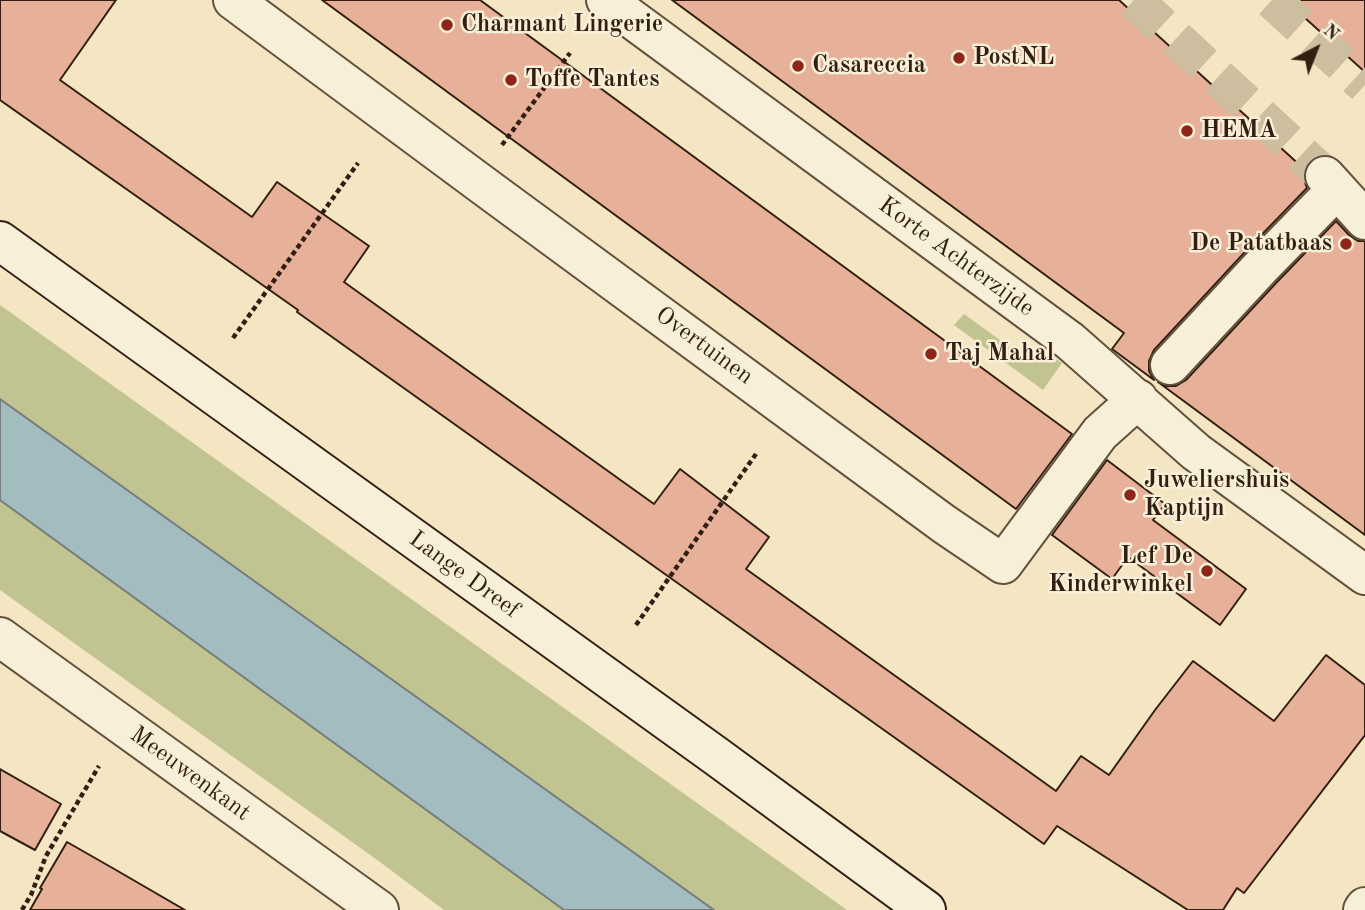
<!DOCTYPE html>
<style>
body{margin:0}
#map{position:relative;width:1365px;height:910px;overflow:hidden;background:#f4e6c3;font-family:"Old Standard TT",serif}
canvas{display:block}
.north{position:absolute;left:1281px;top:14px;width:70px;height:70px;-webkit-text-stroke:5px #f8efd8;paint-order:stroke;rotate:42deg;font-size:19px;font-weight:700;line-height:28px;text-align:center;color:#331f12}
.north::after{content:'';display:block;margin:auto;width:24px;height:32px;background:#331f12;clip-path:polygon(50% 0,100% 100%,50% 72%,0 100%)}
</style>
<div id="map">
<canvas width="1365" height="910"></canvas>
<div class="north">N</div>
</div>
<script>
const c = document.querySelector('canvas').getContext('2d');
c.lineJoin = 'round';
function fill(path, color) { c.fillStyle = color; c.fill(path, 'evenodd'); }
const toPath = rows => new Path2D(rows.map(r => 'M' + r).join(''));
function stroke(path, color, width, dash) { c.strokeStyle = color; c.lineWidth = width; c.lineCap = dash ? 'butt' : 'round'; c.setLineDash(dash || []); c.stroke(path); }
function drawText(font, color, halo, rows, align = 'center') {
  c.font = font + ' "Old Standard TT",serif'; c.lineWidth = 5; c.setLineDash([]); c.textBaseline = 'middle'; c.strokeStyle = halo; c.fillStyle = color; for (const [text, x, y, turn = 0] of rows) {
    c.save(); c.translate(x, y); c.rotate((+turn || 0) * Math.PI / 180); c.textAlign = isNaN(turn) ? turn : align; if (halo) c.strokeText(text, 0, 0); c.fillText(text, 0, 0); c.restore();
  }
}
fill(toPath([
 [0,305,484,651,847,910,714,910,0,399],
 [964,314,1026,359,1053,357,1062,363,1043,390,954,325],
 [0,500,564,910,444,910,380,862,0,590]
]), '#c1c390');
const water = toPath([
 [0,399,714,910,564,910,0,500,0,399]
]);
fill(water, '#a2bcbf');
stroke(water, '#767d7a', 2);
const building = toPath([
 [0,0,116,0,60,80,252,217,277,182,369,246,344,282,654,504,680,469,769,537,746,569,1056,791,1081,756,1109,775,1155,710,1193,661,1274,721,1326,655,1365,685,1365,735,1244,893,1237,888,1223,910,1188,910,1057,826,1044,844,297,312,298,310,0,100,0,0],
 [322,0,480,0,1072,434,1016,509,322,0],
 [672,0,1119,0,1304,169,1304,180,1307,188,1244,253,1154,350,1149,361,1149,371,1154,380,1112,349,1124,333,672,0],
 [1285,0,1365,0,1365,72,1285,0],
 [1336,221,1349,235,1358,241,1365,241,1365,535,1158,382,1166,386,1176,386,1186,380,1276,283,1336,221],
 [1107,460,1165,504,1153,520,1246,589,1220,625,1128,557,1112,579,1052,535,1107,460],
 [0,769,61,804,35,850,0,831,0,769],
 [67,842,116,870,185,910,30,910,42,889,40,888,67,842]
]);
fill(building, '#e7b099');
stroke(building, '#331f12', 2);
stroke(toPath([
 [1134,0,1325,176],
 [1272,0,1365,85]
]), '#cdbea0', 38, [38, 19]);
const street = toPath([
 [233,0,488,189,944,524,1003,564,1100,433,1138,399],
 [606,0,1070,341,1196,452,1365,575],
 [1325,176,1365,220],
 [1170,365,1260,268,1337,189],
 [0,637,379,910],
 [1363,910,1365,907]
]);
const secondary = toPath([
 [0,241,716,756,926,910]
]);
stroke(street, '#63513e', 42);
stroke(secondary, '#331f12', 42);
stroke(toPath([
 [502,145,570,53],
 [233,338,358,163],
 [636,625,756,454],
 [22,910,31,895,46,856,99,766]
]), '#331f12', 4.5, [5, 3.5]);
stroke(street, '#f8efd8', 38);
stroke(secondary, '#f8efd8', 38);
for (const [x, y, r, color] of [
 [447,25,7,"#8f2418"],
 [959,58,7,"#8f2418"],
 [798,66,7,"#8f2418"],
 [511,80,7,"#8f2418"],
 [1187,131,7,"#8f2418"],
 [1346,244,7,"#8f2418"],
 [931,354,7,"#8f2418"],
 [1130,495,7,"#8f2418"],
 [1207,571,7,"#8f2418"]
]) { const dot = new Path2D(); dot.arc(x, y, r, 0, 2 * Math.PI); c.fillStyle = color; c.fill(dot); stroke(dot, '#f8efd8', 2.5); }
drawText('bold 24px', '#331f12', '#f8efd8', [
 ["Charmant Lingerie",461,25],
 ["PostNL",973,58],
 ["Casareccia",812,66],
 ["Toffe Tantes",525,80],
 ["HEMA",1201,131],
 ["De Patatbaas",1332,244,"right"],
 ["Taj Mahal",945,354],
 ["Juweliershuis",1144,481],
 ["Kaptijn",1144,509],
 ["Lef De",1193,557,"right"],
 ["Kinderwinkel",1193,585,"right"]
], 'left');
drawText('24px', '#331f12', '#f8efd8', [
 ["Korte Achterzijde",956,257,36],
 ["Overtuinen",704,346,36],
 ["Lange Dreef",464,575,36],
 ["Meeuwenkant",190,774,36]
]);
</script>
